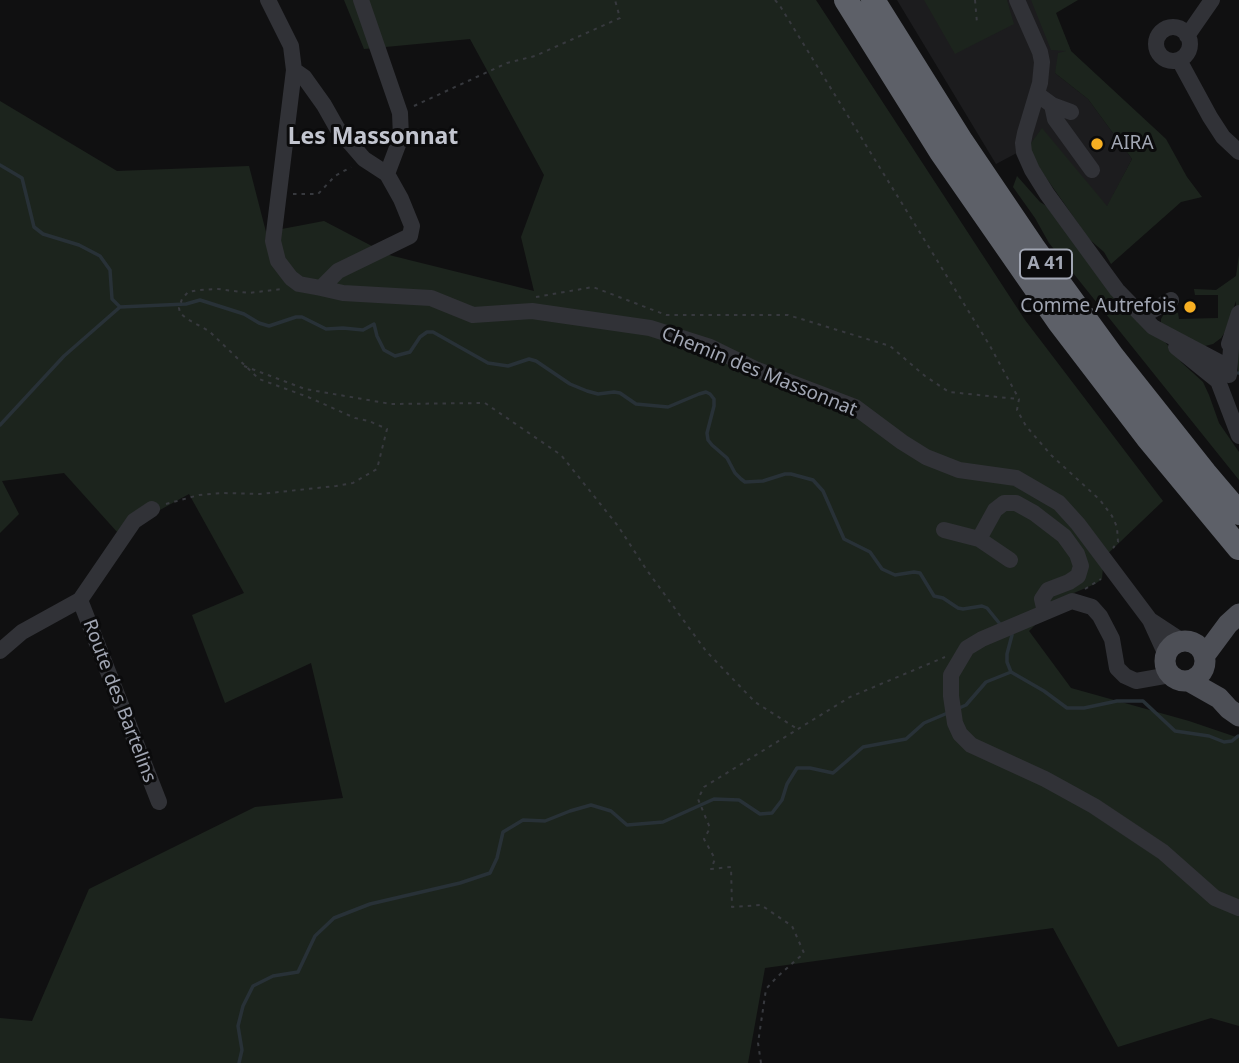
<!DOCTYPE html>
<style>
body{margin:0}
canvas{display:block;background:#101011}
</style>
<canvas width="1239" height="1063"></canvas>
<script>
const c = document.querySelector('canvas').getContext('2d');
c.lineJoin = 'round';
function fill(path, color) { c.fillStyle = color; c.fill(path, 'evenodd'); }
const toPath = rows => new Path2D(rows.map(r => 'M' + r).join(''));
function stroke(path, color, width, dash) { c.strokeStyle = color; c.lineWidth = width; c.lineCap = dash ? 'butt' : 'round'; c.setLineDash(dash || []); c.stroke(path); }
function drawText(font, color, halo, rows, align = 'center') {
  c.font = font + ' "Noto Sans",sans-serif'; c.lineWidth = 6; c.setLineDash([]); c.textBaseline = 'middle'; c.strokeStyle = halo; c.fillStyle = color; for (const [text, x, y, turn = 0] of rows) {
    c.save(); c.translate(x, y); c.rotate((+turn || 0) * Math.PI / 180); c.textAlign = isNaN(turn) ? turn : align; if (halo) c.strokeText(text, 0, 0); c.fillText(text, 0, 0); c.restore();
  }
}
fill(toPath([
 [897,0,1058,0,1055,13,1071,51,1055,73,1088,99,1132,159,1107,207,1042,129,1028,147,996,164]
]), '#1c1c1e');
fill(toPath([
 [344,0,816,0,1025,320,1163,501,1099,562,1103,567,1102,579,1095,584,1062,598,1029,631,1071,688,1189,721,1239,738,1239,1026,1211,1018,1118,1047,1053,928,765,968,748,1063,0,1063,0,1018,32,1021,89,889,255,807,343,798,311,663,225,703,192,615,244,593,189,494,118,533,64,473,2,481,19,514,0,533,0,101,117,171,249,166,266,232,324,221,389,255,534,291,521,237,544,175,470,39,364,49],
 [924,0,1007,0,1014,24,955,54],
 [1031,0,1078,0,1056,13,1071,51,1166,139,1187,177,1202,197,1181,202,1111,264,1104,252,1089,239,1040,169,1028,147,1042,128,1107,206,1132,159,1088,99,1055,73,1058,53,1066,51,1051,50],
 [1017,176,1040,202,1059,214,1077,232,1182,363,1203,382,1209,395,1219,423,1239,452,1239,480,1049,243,1035,218,1013,187],
 [1239,255,1239,371,1238,373,1236,301,1225,332,1221,338,1213,344,1201,347,1161,325,1161,319,1165,312,1172,310,1178,313,1179,319,1218,318,1218,295,1195,295,1194,289,1216,290,1236,276]
]), '#1c241d');
stroke(toPath([
 [0,165,22,178,34,227,43,234,79,245,100,256,110,270,112,299,120,307,186,304,200,300,244,314,259,323,269,326,296,317,302,317,326,329,343,328,363,330,374,324,377,336,384,350,395,356,410,352,420,337,427,332,433,332,488,363,508,366,529,359,536,361,570,384,587,391,598,394,614,392,620,393,636,404,668,407,699,394,706,392,710,394,714,399,714,406,707,433,708,440,712,445,727,458,735,473,741,479,745,482,763,481,785,474,791,474,813,480,823,491,844,539,870,552,882,569,895,575,914,572,920,573,934,596,943,598,958,608,963,609,982,606,987,608,1000,624,1003,626],
 [1238,373,1239,373],
 [0,425,64,356,120,307],
 [1011,632,1012,635,1007,654,1007,662,1011,672],
 [957,709,966,705,986,682,1011,672,1044,691,1067,708,1084,708,1117,701,1143,701,1175,731,1209,736,1224,742,1232,741,1238,736],
 [239,1063,242,1050,238,1026,243,1006,253,986,273,976,298,972,315,936,334,918,370,904,460,883,490,873,497,858,503,832,523,820,545,821,570,811,591,805,611,811,627,825,663,822,714,799,739,800,760,814,772,813,782,800,787,784,797,768,810,768,833,773,863,747,906,739,924,723,950,712]
]), '#283137', 3.5);
stroke(toPath([
 [775,0,780,6,990,346,1019,399,1017,410,1026,426,1051,455,1100,500,1112,516,1117,527,1118,542,1113,548],
 [975,0,977,23],
 [414,106,507,63,535,56,620,18,615,0],
 [293,194,318,194,335,176,351,167],
 [536,297,593,287,666,315,788,315,890,346,925,376,949,392,1018,399],
 [244,366,305,389,391,404,485,403,561,455,618,526,646,569,706,651,755,702,799,730],
 [166,504,199,495,223,493,260,494,336,486,353,483,377,469,387,429,369,421,355,418,308,397,259,379,209,331,187,319,180,313,179,308,182,299,188,292,199,290,218,289,249,293,282,289],
 [1085,589,1101,579],
 [761,1063,758,1043,766,989,777,977,804,953,792,926,761,905,732,907,731,867,711,869,715,859,704,839,710,828,698,799,704,787,850,697,945,657]
]), '#37393e', 2, [3.5, 5]);
stroke(toPath([
 [268,0,291,46,294,70,273,241,278,261,291,278,299,284,321,288,343,293,431,298,473,315,532,311,650,328,710,347,755,369,855,407,902,442,926,457,959,470,1016,478,1059,503,1078,524,1150,620,1166,655],
 [361,0,400,113,401,137,387,174],
 [1017,0,1040,52,1042,62,1040,83,1025,133,1023,143,1024,152,1032,170,1047,194,1117,290,1153,327,1221,363,1229,372],
 '1156 44a17 17 0 1 1 34 0a17 17 0 1 1-34 0Z',
 [1187,36,1212,0],
 [1179,60,1210,117,1223,137,1239,152],
 [294,70,304,77,324,105,337,128,351,144,364,159,387,174,401,199,412,226,410,236,338,271,321,288],
 [1037,94,1052,105,1055,119,1092,170],
 [1052,105,1071,112],
 [1142,316,1171,300],
 [1229,344,1239,313],
 [1176,347,1218,381,1239,436],
 [1229,375,1232,335],
 [944,530,979,539],
 [1010,560,979,539,995,510,1004,503,1016,503,1034,513,1064,536,1077,554,1081,566,1078,576,1069,582,1048,590,1042,599,1045,612],
 [80,600,159,802],
 [1150,620,1182,641],
 [0,651,22,632,80,600,134,521,152,509],
 [1170,675,1136,681,1125,676,1117,668,1112,639,1100,616,1092,607,1072,601,982,639,967,648,951,675,951,696,955,723,960,734,971,745,1045,779,1094,806,1163,852,1215,898,1239,908]
]), '#313237', 16);
stroke(toPath([
 '1165 661a20 20 0 1 1 40 0a20 20 0 1 1-40 0Z',
 [1205,655,1228,624,1239,614],
 [1189,681,1219,698,1229,709,1239,716]
]), '#4d4f56', 21);
stroke(toPath([
 [846,0,941,152,1059,322,1147,437,1239,548],
 [873,0,962,142,1033,247,1113,357,1205,473,1239,513]
]), '#5d6068', 24);
for (const [x, y, r, color] of [
 [1097,144,7,"#f7af22"],
 [1190,307,7,"#f7af22"]
]) { const dot = new Path2D(); dot.arc(x, y, r, 0, 2 * Math.PI); c.fillStyle = color; c.fill(dot); stroke(dot, '#0b0b0c', 2.5); }
for (const [x, y, w] of [
 [1046,264,52]
]) { const box = new Path2D(); box.roundRect(x - w / 2, y - 14.5, w, 29, 5); c.fillStyle = '#0b0b0c'; c.fill(box); stroke(box, '#a1a6b3', 2); }
drawText('bold 18px', '#a1a6b3', null, [
 ["A 41",1046,264]
]);
drawText('19px', '#a1a6b3', '#0b0b0c', [
 ["AIRA",1111,144],
 ["Comme Autrefois",1176,307,"right"]
], 'left');
drawText('19px', '#a1a6b3', '#0b0b0c', [
 ["Chemin des Massonnat",759,372,22],
 ["Route des Bartelins",119,701,69]
]);
drawText('bold 23px', '#c2c5cf', '#0b0b0c', [
 ["Les Massonnat",373,137]
]);
</script>
